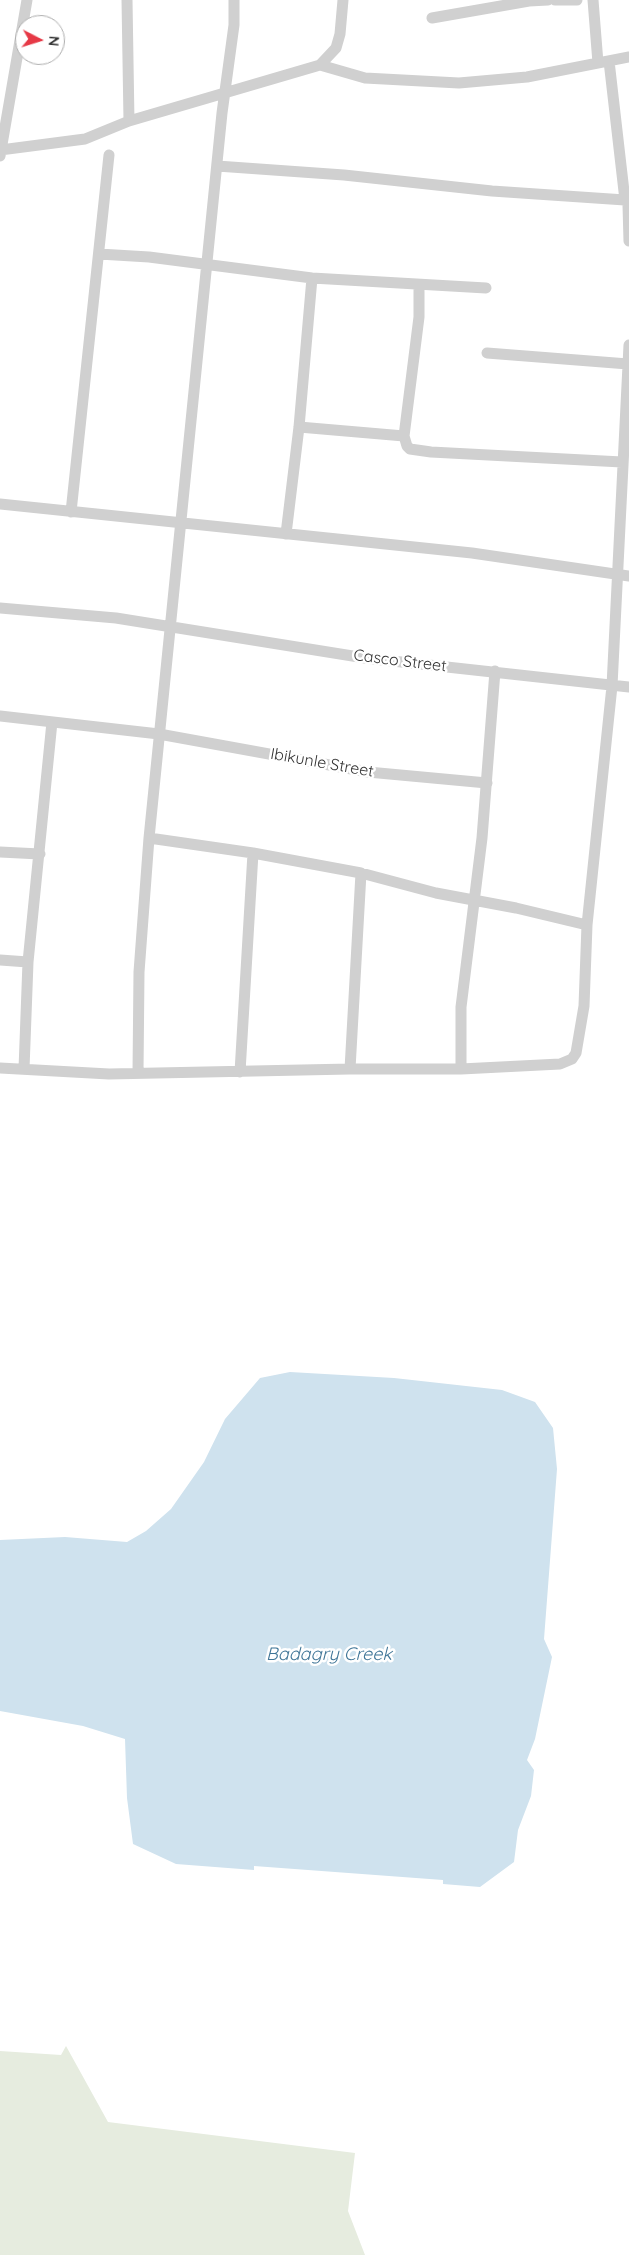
<!DOCTYPE html>
<style>
body{margin:0}
#map{position:relative;width:629px;height:2255px;overflow:hidden;background:#fff;font-family:Quicksand,sans-serif}
canvas{display:block}
.north{position:absolute;left:15px;top:15px;width:50px;height:50px;box-sizing:border-box;background:#fff;border:1px solid #adadad;border-radius:50%;rotate:95deg;font-size:14px;font-weight:700;line-height:20px;text-align:center;color:#333}
.north::after{content:'';display:block;margin:auto;width:18px;height:22px;background:#e63946;clip-path:polygon(50% 0,100% 100%,50% 72%,0 100%)}
</style>
<div id="map">
<canvas width="629" height="2255"></canvas>
<div class="north">N</div>
</div>
<script>
const c = document.querySelector('canvas').getContext('2d');
c.lineJoin = 'round';
function fill(path, color) { c.fillStyle = color; c.fill(path, 'evenodd'); }
const toPath = rows => new Path2D(rows.map(r => 'M' + r).join(''));
function stroke(path, color, width, dash) { c.strokeStyle = color; c.lineWidth = width; c.lineCap = dash ? 'butt' : 'round'; c.setLineDash(dash || []); c.stroke(path); }
function drawText(font, color, halo, rows, align = 'center') {
  c.font = font + ' Quicksand,sans-serif'; c.lineWidth = 5; c.setLineDash([]); c.textBaseline = 'middle'; c.strokeStyle = halo; c.fillStyle = color; for (const [text, x, y, turn = 0] of rows) {
    c.save(); c.translate(x, y); c.rotate((+turn || 0) * Math.PI / 180); c.textAlign = isNaN(turn) ? turn : align; if (halo) c.strokeText(text, 0, 0); c.fillText(text, 0, 0); c.restore();
  }
}
fill(toPath([
 [66,2046,108,2122,355,2153,348,2211,365,2255,0,2255,0,2051,61,2055]
]), '#e6ecdf');
fill(toPath([
 [290,1372,394,1378,502,1390,535,1402,553,1428,557,1469,544,1639,552,1657,535,1739,527,1760,534,1770,531,1796,518,1830,514,1862,480,1887,443,1884,443,1880,254,1866,254,1870,176,1864,133,1844,127,1798,125,1739,83,1726,0,1711,0,1540,65,1537,127,1542,146,1531,171,1509,204,1462,225,1419,260,1378]
]), '#cfe2ee');
stroke(toPath([
 [127,0,129,121],
 [555,0,577,0],
 [593,0,598,63],
 [432,18,529,1,548,0],
 [609,61,625,200],
 [320,65,365,78,459,83,527,77,629,57],
 [0,150,85,139,129,121,320,65,336,48,340,34,343,0],
 [0,156,27,0],
 [217,166,344,175,492,191,625,200,629,205],
 [628,205,629,241],
 [99,254,149,257,312,278,486,288],
 [487,353,628,364],
 [299,427,404,436,407,446,410,449,431,452,622,462],
 [404,436,419,317,419,285],
 [0,504,472,553,629,576],
 [71,512,109,155],
 [286,534,299,427,312,278],
 [0,608,116,618,365,658,629,687],
 [0,716,159,734,368,772,487,783],
 [149,838,253,853,361,873,436,893,516,908,587,925],
 [0,852,40,854],
 [0,960,28,962],
 [0,1068,109,1074,350,1069,461,1069,560,1064,572,1059,576,1053,584,1006,587,925,612,686,629,345],
 [24,1069,28,962,52,722],
 [350,1069,361,873],
 [461,1069,461,1007,482,838,495,671],
 [138,1072,139,972,149,838,222,113,234,25,234,0],
 [240,1072,253,853]
]), '#d0d0d0', 11);
drawText('16px', '#333', '#fff', [
 ["Casco Street",400,661,7],
 ["Ibikunle Street",322,763,10]
]);
drawText('italic 18px', '#3f7597', '#fff', [
 ["Badagry Creek",329,1655]
]);
</script>
